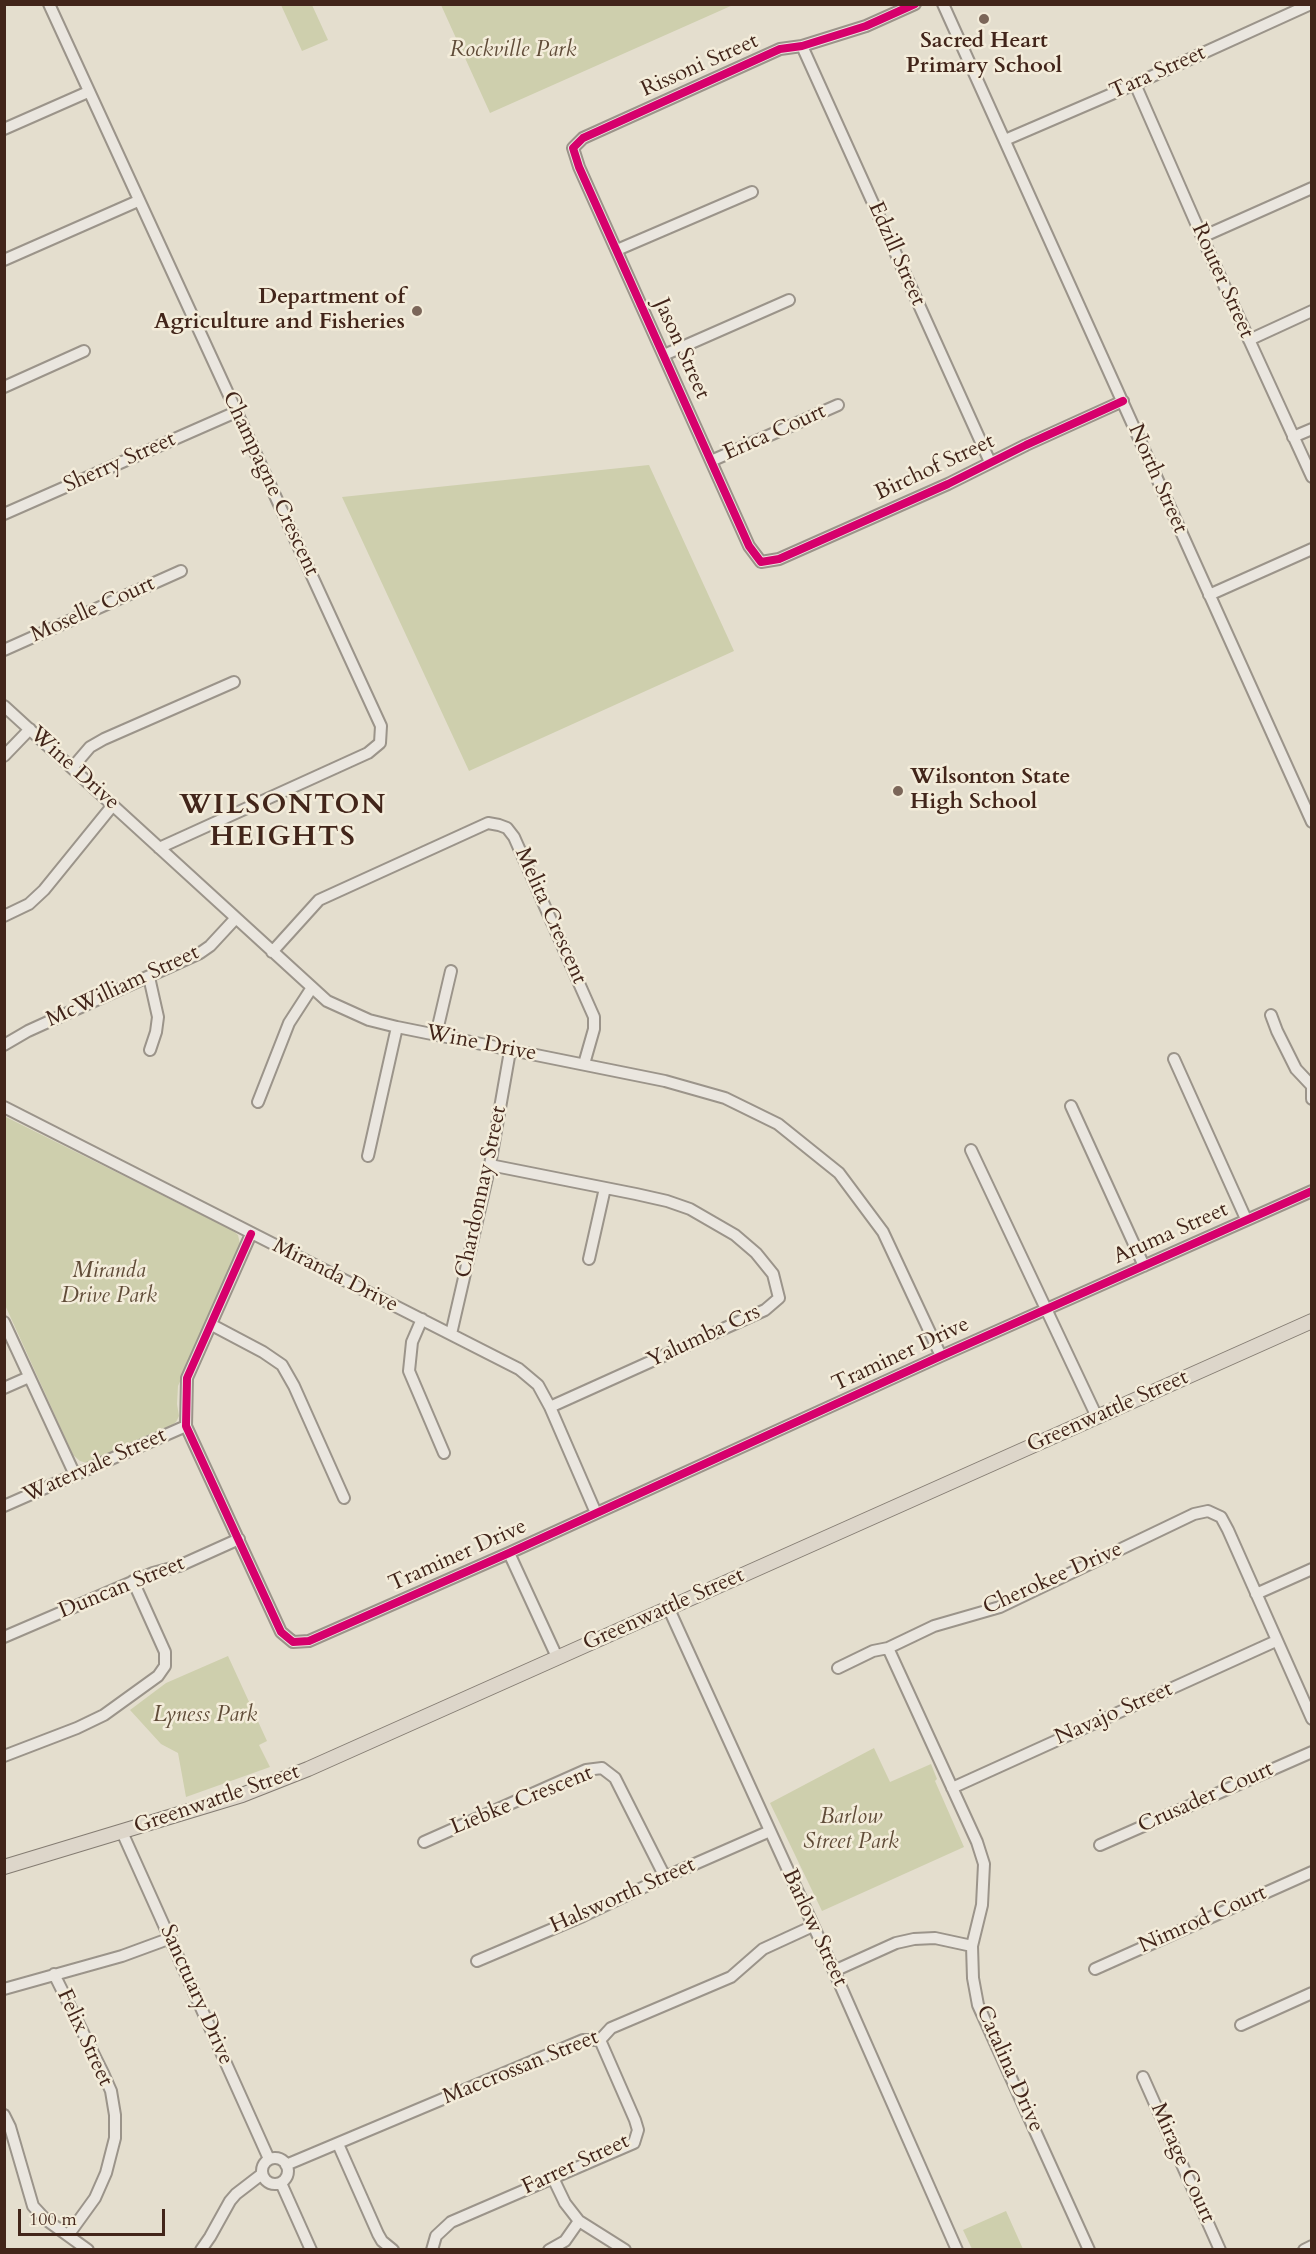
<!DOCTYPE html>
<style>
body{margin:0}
#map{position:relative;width:1316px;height:2254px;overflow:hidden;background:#e4dece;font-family:Cardo,serif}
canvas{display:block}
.frame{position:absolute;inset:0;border:6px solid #42251a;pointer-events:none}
.scale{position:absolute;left:18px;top:2209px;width:147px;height:27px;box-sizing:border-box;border:3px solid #42251a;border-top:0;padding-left:8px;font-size:18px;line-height:21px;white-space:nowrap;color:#42251a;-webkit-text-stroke:4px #f3ecda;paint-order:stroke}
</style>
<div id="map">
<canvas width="1316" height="2254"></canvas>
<div class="frame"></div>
<div class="scale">100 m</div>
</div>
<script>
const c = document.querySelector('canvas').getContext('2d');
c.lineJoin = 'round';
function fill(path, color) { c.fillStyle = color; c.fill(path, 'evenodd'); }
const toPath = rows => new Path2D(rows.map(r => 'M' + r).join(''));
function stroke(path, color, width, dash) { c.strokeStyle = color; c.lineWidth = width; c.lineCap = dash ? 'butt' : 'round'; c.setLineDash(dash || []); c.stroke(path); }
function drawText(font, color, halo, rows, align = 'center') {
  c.font = font + ' Cardo,serif'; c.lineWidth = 5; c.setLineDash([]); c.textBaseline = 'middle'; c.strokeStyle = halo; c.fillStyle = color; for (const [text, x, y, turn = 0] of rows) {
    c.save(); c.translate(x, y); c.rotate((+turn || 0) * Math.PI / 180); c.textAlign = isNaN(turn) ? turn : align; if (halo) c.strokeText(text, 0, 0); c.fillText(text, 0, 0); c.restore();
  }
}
fill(toPath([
 [281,5,312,5,328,40,302,51],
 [441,5,733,5,490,113],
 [649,465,734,651,469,771,342,497],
 [4,1116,232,1230,238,1235,240,1244,237,1253,178,1386,177,1404,179,1416,176,1422,169,1427,87,1463,80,1461,73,1455,5,1305],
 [228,1656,267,1741,259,1745,270,1767,186,1797,178,1753,161,1744,130,1710,166,1683],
 [874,1748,890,1782,931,1764,937,1779,935,1781,964,1847,822,1911,770,1803],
 [1006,2211,1023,2249,972,2249,963,2230]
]), '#cecfad');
const minor = toPath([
 [49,4,381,726,380,743,368,753,159,848],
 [915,4,866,26,802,46,780,49,583,138,573,148,579,167,749,546,761,562,779,559,948,484,1026,445,1123,401],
 [943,4,1312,822],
 [802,46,990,462],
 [1135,84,1202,237,1312,477],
 [4,129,88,92],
 [1005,140,1135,84,1311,4],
 [1202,237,1312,188],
 [617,250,752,192],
 [4,260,138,201],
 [1249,340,1312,311],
 [664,355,789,300],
 [4,387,84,351],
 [1293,437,1312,429],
 [711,461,838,405],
 [4,514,236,412],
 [1209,595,1312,549],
 [4,650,181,571],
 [4,706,327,1001,369,1020,397,1027,665,1081,725,1098,778,1124,839,1173,883,1232,941,1356],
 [4,756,30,729],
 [72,768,90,747,104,739,234,682],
 [4,916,29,904,44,890,113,805],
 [272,952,319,900,488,823,499,825,507,828,514,837,594,1017,594,1029,584,1064],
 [149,977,158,1017,156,1032,150,1050],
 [1271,1015,1277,1031,1296,1069,1312,1086],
 [436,1035,451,971],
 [4,1045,28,1031,200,953,210,946,235,919],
 [1174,1059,1246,1219],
 [1312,1086,1312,1099],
 [258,1102,289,1023,311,989],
 [1071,1106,1144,1266],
 [4,1107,519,1369,538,1385,550,1407,596,1513],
 [971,1150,1097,1417],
 [368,1156,397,1027],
 [490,1165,636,1194,667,1201,690,1209,735,1235,756,1253,773,1274,779,1298,765,1310,550,1407],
 [251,1234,187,1378,186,1426,281,1632,293,1642,309,1641,509,1553,941,1356,1312,1191],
 [589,1259,605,1188],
 [422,1319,412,1342,409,1371,444,1453],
 [4,1322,75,1475],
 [212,1325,263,1352,282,1365,294,1386,344,1498],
 [451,1334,490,1165,510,1051],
 [4,1388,29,1377],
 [4,1506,186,1426],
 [509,1553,557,1657],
 [1256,1594,1312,1569],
 [668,1607,834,1971,957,2250],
 [4,1637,153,1573,179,1566,239,1539],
 [888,1648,977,1842,984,1864,982,1905,972,1946,973,1978,978,2005,1089,2250],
 [838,1668,873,1651,888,1648,934,1626,1000,1607,1194,1514,1208,1511,1221,1517,1228,1530,1312,1719],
 [4,1756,77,1728,104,1715,158,1676,165,1666,165,1652,133,1581],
 [952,1788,1276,1641],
 [122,1832,269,2159],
 [424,1842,586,1770,602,1768,615,1778,665,1877],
 [1100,1845,1312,1752],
 [477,1961,583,1916,665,1877,770,1831],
 [1095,1969,1312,1872],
 [834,1971,896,1943,914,1939,935,1938,972,1946],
 [54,1974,103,2073,111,2091,115,2115,115,2138,106,2173,95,2198,69,2234],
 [4,1989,122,1956,171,1938],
 [1241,2025,1312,1993],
 [1143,2077,1220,2250],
 [4,2115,10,2127,33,2206,45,2219,88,2250],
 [338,2144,378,2234,382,2241,393,2250],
 '262 2171a13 13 0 1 1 26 0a13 13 0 1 1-26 0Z',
 [286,2165,583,2040,600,2040,611,2028,731,1977,763,1949,813,1926],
 [553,2178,565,2203,579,2221,625,2250],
 [281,2183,311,2250],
 [201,2250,210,2237,230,2201,236,2194,262,2174],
 [432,2250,436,2236,451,2222,634,2143,638,2130,635,2120,600,2040],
 [549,2250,565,2241,579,2221],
 [1304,2250,1312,2246]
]);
const major = toPath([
 [4,1867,242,1795,308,1769,1312,1321]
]);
stroke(minor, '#9b948a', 14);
stroke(major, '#847c72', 16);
stroke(minor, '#eae6df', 10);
stroke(major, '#ddd6ca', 14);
stroke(toPath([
 [915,4,866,26,802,46,780,49,583,138,573,148,579,167,749,546,761,562,779,559,948,484,1026,445,1123,401],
 [251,1234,187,1378,186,1426,281,1632,293,1642,309,1641,509,1553,941,1356,1312,1191]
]), '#d6006c', 8);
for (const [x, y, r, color] of [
 [984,19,6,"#7b6659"],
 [417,311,6,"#7b6659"],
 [898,791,6,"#7b6659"]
]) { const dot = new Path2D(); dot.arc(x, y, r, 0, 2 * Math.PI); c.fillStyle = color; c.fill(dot); stroke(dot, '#f3ecda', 2); }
drawText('bold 22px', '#42251a', '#f3ecda', [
 ["Sacred Heart",984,42],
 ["Primary School",984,67],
 ["Department of",405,298,"right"],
 ["Agriculture and Fisheries",405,323,"right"],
 ["Wilsonton State",910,778,"left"],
 ["High School",910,803,"left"]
]);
drawText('italic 22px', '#604c38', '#f3ecda', [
 ["Rockville Park",513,51],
 ["Miranda",109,1272],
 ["Drive Park",109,1297],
 ["Lyness Park",205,1716],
 ["Barlow",851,1818],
 ["Street Park",851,1843]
]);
drawText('22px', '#42251a', '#f3ecda', [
 ["Rissoni Street",700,66,-24],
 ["Tara Street",1158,73,-24],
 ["Edzill Street",896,254,66],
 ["Router Street",1222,281,66],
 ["Jason Street",681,349,66],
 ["Erica Court",775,433,-24],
 ["Sherry Street",120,463,-24],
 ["Birchof Street",935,468,-25],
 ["North Street",1157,479,66],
 ["Champagne Crescent",270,484,65],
 ["Moselle Court",93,610,-24],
 ["Wine Drive",74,769,42],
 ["Melita Crescent",550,916,66],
 ["McWilliam Street",123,987,-25],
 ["Wine Drive",481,1044,11],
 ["Chardonnay Street",482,1192,-78],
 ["Aruma Street",1171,1234,-24],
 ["Miranda Drive",335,1276,27],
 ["Yalumba Crs",704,1337,-25],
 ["Traminer Drive",901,1355,-25],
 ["Greenwattle Street",1108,1412,-24],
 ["Watervale Street",95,1466,-24],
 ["Traminer Drive",458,1556,-24],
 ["Cherokee Drive",1053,1579,-24],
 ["Duncan Street",122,1588,-22],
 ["Greenwattle Street",664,1610,-24],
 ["Navajo Street",1114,1714,-24],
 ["Crusader Court",1206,1798,-24],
 ["Greenwattle Street",217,1800,-19],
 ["Liebke Crescent",522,1801,-22],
 ["Halsworth Street",623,1896,-24],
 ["Nimrod Court",1203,1920,-24],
 ["Barlow Street",814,1928,65],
 ["Sanctuary Drive",196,1995,66],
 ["Felix Street",84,2038,65],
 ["Maccrossan Street",521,2068,-22],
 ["Catalina Drive",1009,2069,66],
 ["Mirage Court",1182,2163,66],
 ["Farrer Street",576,2165,-25]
]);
c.letterSpacing = '1.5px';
drawText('bold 28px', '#42251a', '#f3ecda', [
 ["WILSONTON",283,807],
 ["HEIGHTS",283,839]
]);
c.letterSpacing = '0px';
</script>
